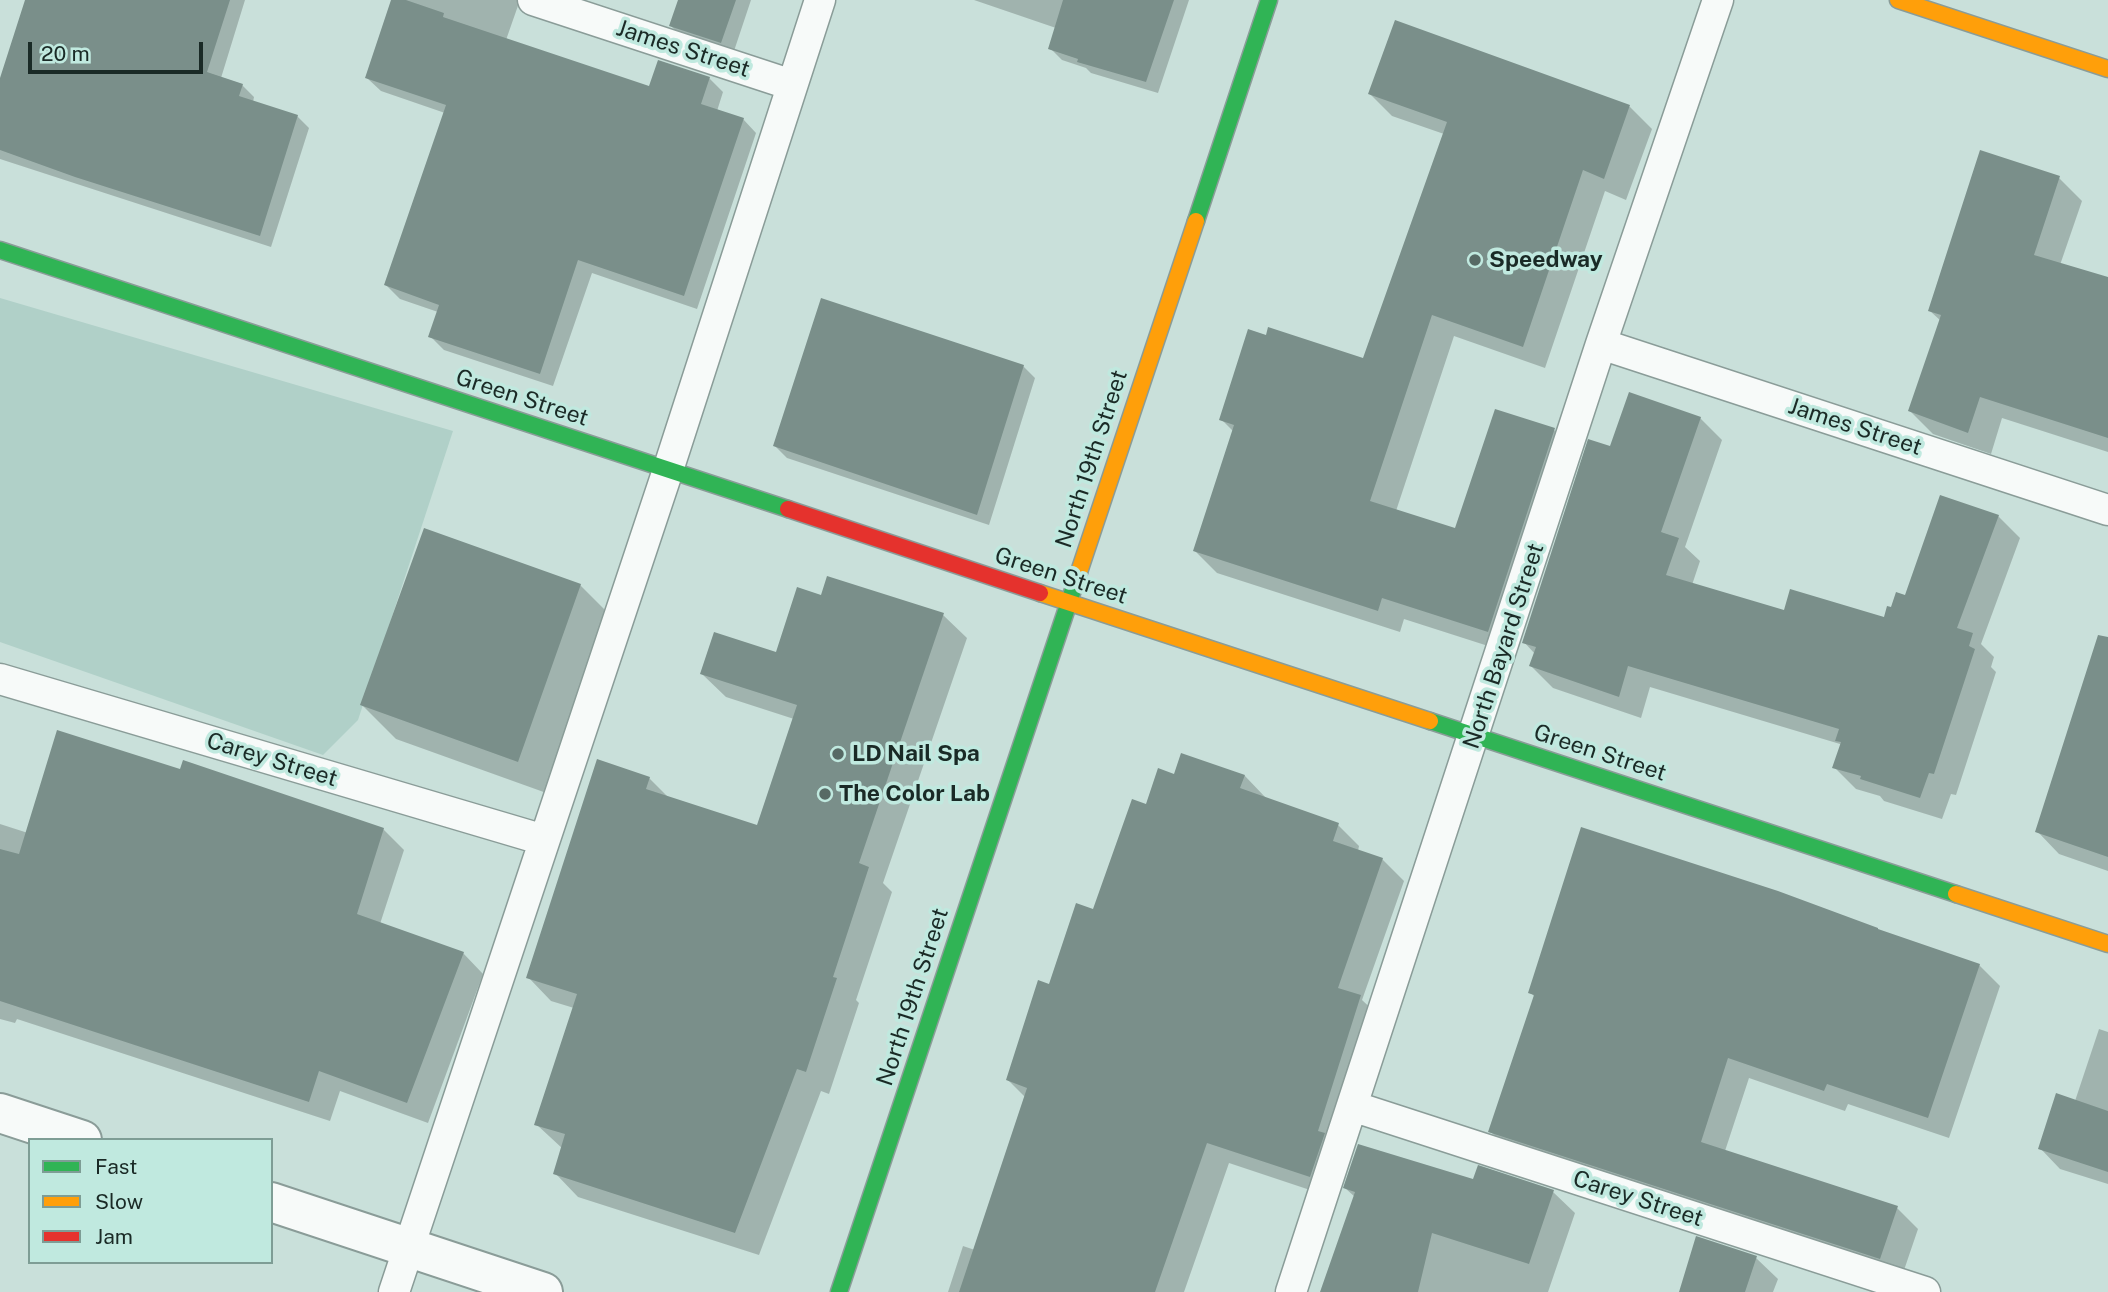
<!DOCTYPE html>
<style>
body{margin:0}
#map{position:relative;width:2108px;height:1292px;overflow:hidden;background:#c9e0da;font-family:"Public Sans",sans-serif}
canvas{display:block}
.legend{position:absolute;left:28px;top:1138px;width:245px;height:126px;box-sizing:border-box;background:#c0e9df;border:2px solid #7e9d95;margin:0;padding:9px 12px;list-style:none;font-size:21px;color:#1a2a26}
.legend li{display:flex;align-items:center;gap:14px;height:35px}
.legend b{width:35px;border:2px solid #7e9d95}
.scale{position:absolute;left:28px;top:42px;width:175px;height:32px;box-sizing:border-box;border:4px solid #1a2a26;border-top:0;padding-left:9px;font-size:21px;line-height:24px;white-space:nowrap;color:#1a2a26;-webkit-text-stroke:5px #c0e9df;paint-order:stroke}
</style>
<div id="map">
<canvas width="2108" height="1292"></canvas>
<ul class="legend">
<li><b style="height:9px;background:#30b455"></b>Fast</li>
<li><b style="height:9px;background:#ff9f0a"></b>Slow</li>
<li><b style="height:9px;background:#e5322d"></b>Jam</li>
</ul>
<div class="scale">20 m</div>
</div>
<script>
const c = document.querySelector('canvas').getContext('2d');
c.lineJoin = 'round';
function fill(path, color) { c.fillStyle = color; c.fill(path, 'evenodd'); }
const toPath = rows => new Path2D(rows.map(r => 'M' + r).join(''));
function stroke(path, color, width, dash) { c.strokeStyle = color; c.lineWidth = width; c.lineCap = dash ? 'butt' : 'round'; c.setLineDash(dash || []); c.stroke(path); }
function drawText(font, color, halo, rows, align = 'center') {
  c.font = font + ' "Public Sans",sans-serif'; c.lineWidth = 7; c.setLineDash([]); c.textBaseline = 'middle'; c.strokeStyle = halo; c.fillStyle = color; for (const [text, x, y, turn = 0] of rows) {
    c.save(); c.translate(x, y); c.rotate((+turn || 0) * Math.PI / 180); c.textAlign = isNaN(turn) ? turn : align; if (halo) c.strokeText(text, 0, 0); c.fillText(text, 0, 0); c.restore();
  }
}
fill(toPath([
 [0,298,453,431,358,720,323,755,0,642]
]), '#b0d0c8');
fill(toPath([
 [27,0,245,0,221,78,242,85,254,97,253,102,297,116,309,128,271,247,0,159,0,83],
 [393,0,520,0,506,40,651,88,709,78,723,92,717,111,743,119,756,133,697,309,592,273,553,386,444,350,430,336,438,312,400,299,386,285,445,113,381,91,367,78],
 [680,0,751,0,733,54,683,38,671,26],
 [974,0,1189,0,1158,93,1091,73,1086,68,1062,60,1050,48,1056,28],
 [1396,22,1630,107,1652,129,1626,200,1605,191,1545,368,1454,336,1396,511,1456,530,1554,430,1576,452,1510,653,1404,619,1400,632,1217,573,1195,551,1234,432,1221,419,1364,361,1444,134,1392,116,1370,94],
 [2059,178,2082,201,2060,265,2108,280,2108,452,2002,418,1991,454,1933,434,1910,411,1941,321,1930,311],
 [1023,366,1035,378,989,525,787,458,775,446],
 [1700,418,1722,440,1685,547,1700,561,1692,585,1785,613,1885,619,1893,609,1998,516,2020,538,1981,644,1994,657,1991,667,1996,672,1956,795,1951,794,1942,819,1884,801,1880,796,1856,789,1834,767,1842,745,1840,744,1650,687,1641,718,1553,688,1531,666,1535,654,1524,642,1611,448],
 [580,585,614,619,552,795,396,739,362,705],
 [822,597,943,615,967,638,883,883,892,892,856,1000,859,1003,829,1094,821,1091,759,1255,578,1197,555,1173,563,1149,536,1124,574,1008,551,1001,528,977,649,778,670,799,759,827,794,719,726,697,702,674,777,655],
 [2108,671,2108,871,2059,854,2037,831],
 [182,771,383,829,404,850,380,924,463,953,483,974,428,1123,340,1091,330,1121,17,1019,15,1023,0,1019,0,824,28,833],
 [1175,776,1245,776,1266,798,1338,825,1359,846,1358,851,1382,859,1404,881,1362,1000,1381,1018,1331,1197,1229,1163,1184,1292,948,1292,963,1246,975,1250,1025,1097,1008,1080,1050,986,1094,911,1147,806],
 [1979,965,2000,986,1949,1138,1848,1104,1845,1111,1749,1078,1725,1151,1897,1208,1918,1229,1901,1279,1511,1152,1490,1131,1535,997,1530,992],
 [2099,1029,2108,1032,2108,1184,2060,1169,2040,1148,2075,1101],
 [1474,1181,1553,1192,1575,1213,1548,1292,1322,1292,1355,1197,1345,1188],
 [1756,1258,1778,1279,1773,1292,1681,1292]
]), '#0003');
fill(toPath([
 [25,0,230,0,207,72,243,84,239,96,298,115,260,236,75,177,0,150,0,78],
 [391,0,406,0,444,13,443,17,649,86,658,60,710,77,701,104,744,118,684,296,578,260,540,374,428,337,439,305,384,285,446,105,365,78],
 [678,0,736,0,721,43,669,26],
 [1063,0,1174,0,1146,82,1077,62,1078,59,1048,49],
 [1395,20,1630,105,1604,179,1583,170,1523,347,1432,315,1370,501,1455,528,1495,409,1555,428,1488,632,1382,598,1378,611,1193,551,1234,425,1219,420,1248,329,1266,335,1268,327,1363,358,1447,122,1368,94],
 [1980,150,2060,176,2034,255,2108,277,2108,438,1980,397,1968,433,1908,411,1941,315,1928,311],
 [821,298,1024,365,977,515,773,446],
 [1629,392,1701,417,1661,532,1679,538,1666,575,1784,610,1790,589,1884,617,1887,606,1891,607,1896,592,1905,595,1940,495,1999,515,1957,628,1973,633,1969,646,1975,649,1934,774,1929,773,1920,798,1860,779,1861,776,1832,768,1841,742,1835,741,1839,729,1628,666,1619,697,1529,666,1536,647,1522,643,1588,439,1610,446],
 [424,528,581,584,518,762,360,705],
 [827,576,944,613,859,863,869,867,833,977,837,978,806,1072,797,1069,735,1233,553,1174,565,1134,534,1125,577,994,526,978,597,759,650,777,646,789,757,825,797,705,700,674,714,632,776,652,797,587,821,595],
 [2098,635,2108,637,2108,857,2035,832],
 [57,730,180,769,183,760,384,828,357,914,464,952,407,1103,319,1071,309,1102,0,1001,0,849,19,854],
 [1181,753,1245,775,1240,788,1339,823,1333,841,1383,858,1338,988,1361,995,1318,1131,1325,1133,1310,1177,1207,1143,1155,1292,959,1292,1027,1088,1006,1080,1038,980,1049,984,1076,903,1093,909,1132,799,1146,804,1158,768,1174,774],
 [1581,827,1778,891,1878,928,1878,929,1980,964,1928,1118,1827,1084,1824,1091,1728,1058,1701,1142,1898,1206,1880,1259,1488,1132,1534,995,1528,993],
 [2056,1093,2108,1111,2108,1172,2038,1149],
 [1358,1144,1473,1179,1478,1165,1554,1190,1529,1264,1432,1233,1418,1292,1320,1292,1355,1192,1343,1188],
 [1696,1236,1757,1256,1745,1292,1679,1292]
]), '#7a8f8a');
const lane = toPath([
 [533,0,792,85],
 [1601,344,2108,510],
 [0,679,544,840],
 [1352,1106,1925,1292],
 [394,1292,668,470,820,0],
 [1291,1292,1601,344,1718,0]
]);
const street = toPath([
 [0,1113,82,1140],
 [271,1202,543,1292]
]);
const fast = toPath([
 [1196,221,1269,0],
 [0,250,788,509],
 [1430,721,1956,894],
 [839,1292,1079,572]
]);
const slow = toPath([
 [1898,0,2108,69],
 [1079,572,1196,221],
 [1040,593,1430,721],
 [1956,894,2108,944]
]);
const jam = toPath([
 [788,509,1040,593]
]);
stroke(lane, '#8a9c98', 33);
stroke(street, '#8a9c98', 42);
stroke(fast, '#8a9c98', 19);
stroke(slow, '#8a9c98', 19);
stroke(jam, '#8a9c98', 19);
stroke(lane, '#f7faf9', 30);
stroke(street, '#f7faf9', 38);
stroke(fast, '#30b455', 16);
stroke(slow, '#ff9f0a', 16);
stroke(jam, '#e5322d', 16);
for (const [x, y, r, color] of [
 [1475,260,7,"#576a65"],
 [838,754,7,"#576a65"],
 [825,794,7,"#576a65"]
]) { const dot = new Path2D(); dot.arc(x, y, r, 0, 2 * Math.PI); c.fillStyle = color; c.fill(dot); stroke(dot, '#c0e9df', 2.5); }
drawText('23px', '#1a2a26', '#c0e9df', [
 ["James Street",683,49,18],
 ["Green Street",522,398,18],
 ["James Street",1855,427,18],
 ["North 19th Street",1092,459,-72],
 ["Green Street",1061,576,18],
 ["North Bayard Street",1504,646,-72],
 ["Green Street",1600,753,18],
 ["Carey Street",272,760,17],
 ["North 19th Street",913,997,-72],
 ["Carey Street",1638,1199,18]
]);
drawText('bold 23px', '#1a2a26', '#c0e9df', [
 ["Speedway",1489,260],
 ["LD Nail Spa",852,754],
 ["The Color Lab",839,794]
], 'left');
</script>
